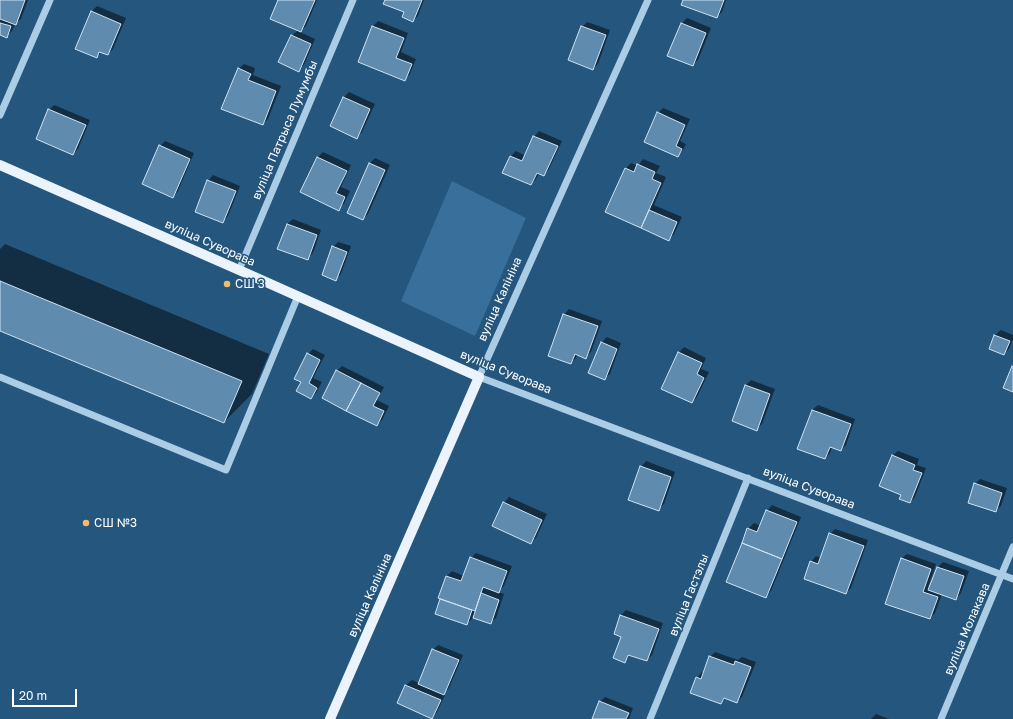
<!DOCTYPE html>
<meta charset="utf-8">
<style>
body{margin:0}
#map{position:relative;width:1013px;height:719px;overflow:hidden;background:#25567d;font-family:"Golos Text",sans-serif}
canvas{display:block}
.scale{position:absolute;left:12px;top:689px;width:65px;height:18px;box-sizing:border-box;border:2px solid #fff;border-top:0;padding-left:5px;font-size:12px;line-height:14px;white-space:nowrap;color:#fff;-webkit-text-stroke:3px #25567d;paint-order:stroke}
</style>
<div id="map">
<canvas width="1013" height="719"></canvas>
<div class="scale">20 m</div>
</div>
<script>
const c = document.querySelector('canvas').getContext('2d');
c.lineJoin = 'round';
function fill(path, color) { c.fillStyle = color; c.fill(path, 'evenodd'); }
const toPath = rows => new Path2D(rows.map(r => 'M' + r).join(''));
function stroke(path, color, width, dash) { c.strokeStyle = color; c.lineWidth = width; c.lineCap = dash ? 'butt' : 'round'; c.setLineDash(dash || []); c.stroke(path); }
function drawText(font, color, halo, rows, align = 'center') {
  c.font = font + ' "Golos Text",sans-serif'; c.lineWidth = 3; c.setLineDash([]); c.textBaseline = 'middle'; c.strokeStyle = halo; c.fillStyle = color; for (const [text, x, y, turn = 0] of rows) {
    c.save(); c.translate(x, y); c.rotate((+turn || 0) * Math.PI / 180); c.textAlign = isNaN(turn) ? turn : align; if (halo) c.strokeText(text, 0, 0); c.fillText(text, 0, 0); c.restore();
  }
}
fill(toPath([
 [452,181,526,218,475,336,401,301]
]), '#39709b');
fill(toPath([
 [0,0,28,0,21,19,15,24,12,31,7,37,0,34],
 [279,0,317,0,306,26,300,32,315,39,304,65,298,70,292,36,298,30],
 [386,0,424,0,418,16,413,21,405,12],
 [684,0,726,0,722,12,717,17],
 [97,6,126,18,113,49,108,54,102,52,96,57,92,11],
 [687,18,711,28,698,60,693,65,682,23],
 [378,21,408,33,401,52,416,59,410,74,405,79,359,61,373,26],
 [587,22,610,30,598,64,593,69,582,27],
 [244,64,255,68,253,75,281,86,268,119,263,124,238,69],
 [349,92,375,104,362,132,357,137,344,97],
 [54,105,90,120,78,149,73,154,49,110],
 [663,108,690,119,680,141,686,144,683,150,678,156,658,113],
 [539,131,562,141,549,169,544,175,539,173,536,179,531,184,511,156,516,151,526,156,534,137],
 [165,141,194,153,178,191,173,197,160,146],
 [323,152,351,165,341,187,350,191,344,204,338,209,301,192,318,157],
 [375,158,390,165,368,214,363,219,369,164],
 [643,159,660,166,656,173,666,177,654,205,682,217,674,234,669,239,607,211,626,168,631,163,638,166],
 [213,175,240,186,228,216,223,222,208,181],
 [293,219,321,230,313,253,307,259,287,224],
 [338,242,351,246,341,274,335,280,333,247],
 [5,244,269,354,252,394,224,422,0,330,0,249],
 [569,309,602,321,591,352,586,357,577,354,576,358,571,363,564,315],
 [1001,330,1013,335,1013,339,1009,349,1004,354,990,348,995,335],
 [607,337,621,343,610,374,604,379,601,343],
 [684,347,706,358,701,369,709,372,697,397,692,402,662,388,679,352],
 [313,349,325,355,313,378,322,382,316,393,311,398,302,382,308,354],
 [342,366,384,387,377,400,389,406,382,420,377,425,337,371],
 [751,380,775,389,762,424,756,430,733,421,746,385],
 [818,405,855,419,846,445,841,450,832,447,830,453,825,458,812,410],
 [898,451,919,459,917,465,926,468,915,497,910,502,902,494,892,456],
 [646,461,675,472,664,504,659,509,641,467],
 [980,479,1007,488,1001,506,995,511,975,484],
 [509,497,547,514,536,538,531,543,504,503],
 [772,505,801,517,771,591,766,597,748,529,754,523,761,526,767,511],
 [835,529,868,540,851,588,846,593,811,562,816,556,821,558,830,534],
 [476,553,512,566,504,586,498,592,504,594,496,618,490,623,473,616,472,619,466,624,436,613,442,598,447,576,452,571,464,576,471,558],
 [907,554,936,564,928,587,930,588,938,567,943,562,969,571,961,593,956,599,942,594,935,613,930,618,901,559],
 [626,610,663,623,652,655,647,660,630,654,624,661,623,636,615,633,621,615],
 [438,645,463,655,449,688,443,694,445,695,437,712,432,718,398,703,406,685,412,680,419,683,433,650],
 [715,652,738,660,742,657,756,662,742,697,737,702,726,698,721,703,697,678,702,672,704,673,710,657],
 [605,697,633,708,629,719,593,719,600,702],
 [876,714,889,719,871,719]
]), '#0007');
const building = toPath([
 [0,0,25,0,16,25,0,19,0,0],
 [278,0,315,0,301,32,270,19,278,0],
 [385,0,422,0,413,22,402,17,404,12,383,4,385,0],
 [683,0,724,0,717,18,681,5,683,0],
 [91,11,121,24,108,55,99,52,97,58,75,49,91,11],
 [0,23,11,26,7,38,0,35,0,23],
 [681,23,706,33,693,66,667,56,681,23],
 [372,26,404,38,396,58,412,64,405,81,358,62,372,26],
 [581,26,606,35,593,70,568,60,581,26],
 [291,35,311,44,299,72,278,62,291,35],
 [238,68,251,74,248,80,276,91,263,125,221,109,238,68],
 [343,97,370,109,357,139,330,126,343,97],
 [48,109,86,125,73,155,36,139,48,109],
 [657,112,685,125,676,146,682,149,678,157,644,142,657,112],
 [533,136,558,146,544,176,537,173,531,185,502,173,510,156,522,161,533,136],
 [159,145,190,159,173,198,142,184,159,145],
 [317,157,347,171,336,193,345,197,339,211,300,192,317,157],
 [369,163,385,170,363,220,347,213,369,163],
 [637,164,655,172,652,179,661,183,641,228,605,212,625,168,634,172,637,164],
 [207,180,236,191,223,223,195,212,207,180],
 [649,210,677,222,669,241,641,228,649,210],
 [287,224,317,235,308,260,277,249,287,224],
 [332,246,347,252,336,281,322,275,332,246],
 [0,281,242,381,224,423,0,331,0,281],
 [563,314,598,326,586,359,575,354,571,364,548,356,563,314],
 [994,335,1010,341,1004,355,989,349,994,335],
 [601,342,617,349,605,380,588,373,601,342],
 [678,352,702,363,697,374,704,378,692,403,661,389,678,352],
 [307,353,320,360,309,383,317,388,311,399,296,391,301,382,294,379,307,353],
 [1012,366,1013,367,1013,392,1003,388,1012,366],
 [336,370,361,383,346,411,322,398,336,370],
 [361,383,380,393,373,406,384,411,377,426,346,411,361,383],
 [745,385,770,394,757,431,732,421,745,385],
 [812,410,851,424,841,451,830,447,825,459,797,449,812,410],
 [892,455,915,465,913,470,922,473,910,503,899,499,901,495,879,486,892,455],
 [640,466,671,477,659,511,628,500,640,466],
 [974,483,1002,493,996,512,968,503,974,483],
 [503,502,542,520,531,544,492,526,503,502],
 [766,510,797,522,782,559,742,543,747,528,757,532,766,510],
 [829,533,864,546,846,594,804,579,810,561,818,564,829,533],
 [742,543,782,559,766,598,726,582,742,543],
 [470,557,507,571,499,593,483,587,475,611,438,598,446,576,461,581,470,557],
 [901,558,931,569,923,592,938,597,930,619,885,604,901,558],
 [937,567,964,576,956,600,928,590,937,567],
 [481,593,499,600,491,624,473,618,481,593],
 [440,599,472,610,467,625,435,614,440,599],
 [620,615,659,629,647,661,628,655,625,663,613,658,621,637,614,634,620,615],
 [432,649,459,660,444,695,418,684,432,649],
 [709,656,734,665,735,661,751,667,737,703,724,698,721,704,690,693,696,677,701,679,709,656],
 [405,685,441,700,432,719,397,703,405,685],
 [599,701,629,713,626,719,592,719,599,701]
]);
fill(building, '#5e8bae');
stroke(building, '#cde3f4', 1);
stroke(toPath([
 [648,0,479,377,1013,579],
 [0,115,50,0],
 [239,270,353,0],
 [0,377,226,470,298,296],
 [650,719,748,478],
 [941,719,1013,547]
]), '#aacce5', 7);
stroke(toPath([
 [0,165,239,270,479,377,330,719]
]), '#ebf4fd', 10);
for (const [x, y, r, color] of [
 [227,284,4,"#efbb6f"],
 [86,523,4,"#efbb6f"]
]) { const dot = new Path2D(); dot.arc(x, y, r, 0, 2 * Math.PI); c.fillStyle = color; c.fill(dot); stroke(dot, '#25567d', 1.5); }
drawText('12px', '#fff', '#25567d', [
 ["вуліца Патрыса Лумумбы",285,130,-67],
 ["вуліца Суворава",210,243,24],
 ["вуліца Калініна",500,299,-66],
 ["вуліца Суворава",506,372,22],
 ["вуліца Суворава",809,488,21],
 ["вуліца Калініна",370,595,-66],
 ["вуліца Гастэлы",689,595,-68],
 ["вуліца Молакава",967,629,-67]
]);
drawText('12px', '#fff', '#25567d', [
 ["СШ 3",235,284],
 ["СШ №3",94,523]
], 'left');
</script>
